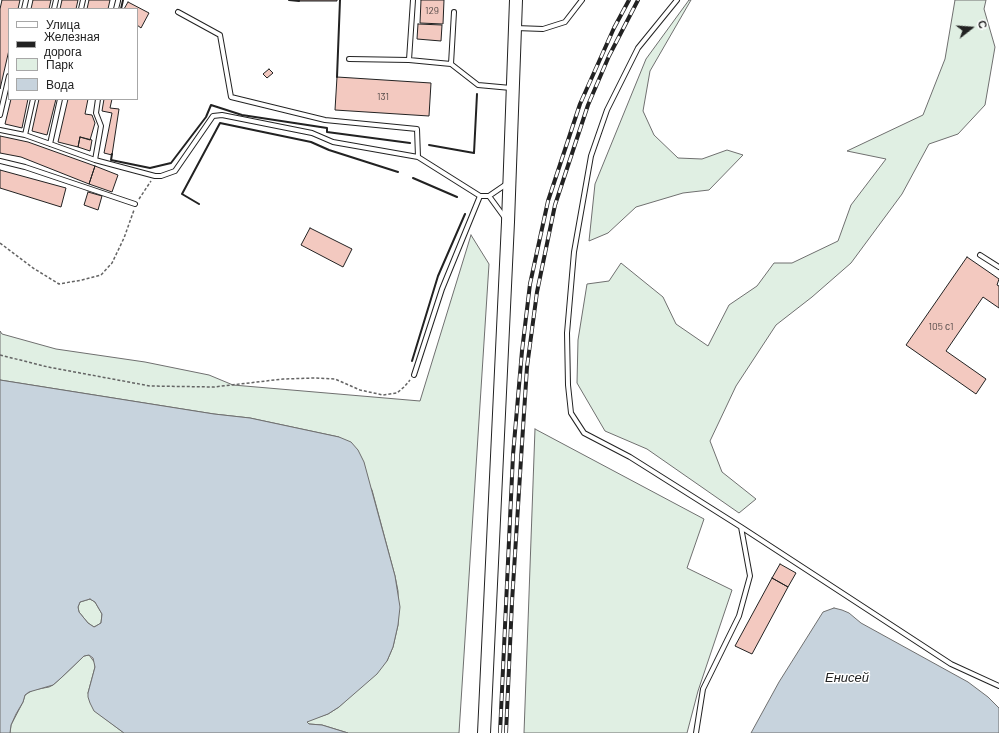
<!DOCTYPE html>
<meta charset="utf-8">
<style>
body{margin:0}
#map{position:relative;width:999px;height:733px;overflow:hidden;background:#fff;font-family:Barlow,sans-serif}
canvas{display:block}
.legend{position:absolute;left:8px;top:8px;width:130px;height:92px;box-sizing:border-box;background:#fff;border:1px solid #a7a7a7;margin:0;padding:5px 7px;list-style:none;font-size:12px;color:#222}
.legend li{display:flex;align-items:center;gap:8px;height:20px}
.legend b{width:20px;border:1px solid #a7a7a7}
.north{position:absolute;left:951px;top:8px;width:40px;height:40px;-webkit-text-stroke:3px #fff;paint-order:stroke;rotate:73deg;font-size:11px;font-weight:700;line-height:16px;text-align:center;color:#222}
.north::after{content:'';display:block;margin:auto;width:14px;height:18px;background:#222;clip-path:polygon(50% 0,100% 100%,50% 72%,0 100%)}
</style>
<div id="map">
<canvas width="999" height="733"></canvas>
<ul class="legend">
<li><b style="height:5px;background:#fff"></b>Улица</li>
<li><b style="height:5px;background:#222"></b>Железная дорога</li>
<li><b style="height:11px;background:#e0efe3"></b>Парк</li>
<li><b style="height:11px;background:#c7d3dd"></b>Вода</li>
</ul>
<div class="north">С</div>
</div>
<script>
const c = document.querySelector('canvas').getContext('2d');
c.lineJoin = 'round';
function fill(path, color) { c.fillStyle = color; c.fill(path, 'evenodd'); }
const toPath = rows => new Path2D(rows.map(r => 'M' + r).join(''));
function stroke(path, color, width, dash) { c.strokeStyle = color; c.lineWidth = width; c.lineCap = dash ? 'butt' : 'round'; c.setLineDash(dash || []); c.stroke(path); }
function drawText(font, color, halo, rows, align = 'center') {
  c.font = font + ' Barlow,sans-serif'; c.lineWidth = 3; c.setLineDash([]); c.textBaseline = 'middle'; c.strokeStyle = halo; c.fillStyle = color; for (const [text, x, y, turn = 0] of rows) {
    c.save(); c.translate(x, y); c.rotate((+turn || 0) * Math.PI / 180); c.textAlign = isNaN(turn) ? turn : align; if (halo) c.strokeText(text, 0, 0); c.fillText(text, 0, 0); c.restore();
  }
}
const green = toPath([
 [689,0,691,0,650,71,643,111,654,135,678,158,702,159,727,150,743,155,709,190,683,193,636,207,608,233,589,241,595,184,646,59,689,0],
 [955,0,986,0,984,9,995,47,985,105,958,134,929,144,902,194,851,263,812,297,776,325,736,386,710,441,722,472,756,499,739,513,647,449,605,431,577,383,578,340,587,284,609,281,621,263,663,297,676,324,708,346,729,305,757,286,774,263,792,263,838,241,851,205,886,159,847,151,923,115,945,59,955,0],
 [471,235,489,264,459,733,348,733,322,725,309,724,307,723,309,720,328,714,339,707,387,661,393,647,398,625,398,591,395,576,372,490,339,437,250,418,214,414,0,380,0,331,2,334,56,349,145,362,209,375,233,385,420,401,471,235],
 [535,429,704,519,687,568,732,590,698,691,687,733,524,733,535,429],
 [90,599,95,602,102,614,101,623,96,626,94,627,88,623,79,612,78,607,80,602,90,599],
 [89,655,95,663,95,667,88,693,95,711,124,733,10,733,11,725,23,702,25,695,33,690,49,687,53,685,61,678,84,656,89,655]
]);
fill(green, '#e0efe3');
stroke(green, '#6f6f6f', 1);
const water = toPath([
 [0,380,214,414,250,418,339,437,351,442,358,450,364,462,395,576,400,607,398,625,393,647,387,661,377,674,339,707,328,714,307,722,309,724,322,725,348,733,124,733,94,711,90,703,88,697,88,693,95,667,93,658,89,655,84,656,61,678,53,685,29,692,25,695,23,702,16,714,11,725,10,733,0,733,0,380],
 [90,599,95,602,102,614,101,623,96,626,94,627,88,623,79,612,78,607,80,602,90,599],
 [834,608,842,610,849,613,861,623,968,682,988,697,999,708,999,733,751,733,779,682,823,612,834,608]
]);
fill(water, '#c7d3dd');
stroke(water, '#6f6f6f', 1);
const building = toPath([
 [2,0,20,0,18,9,9,9,9,50,0,89,0,9,2,0],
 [33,0,51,0,49,9,31,9,33,0],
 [62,0,78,0,76,9,60,9,62,0],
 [89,0,110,0,108,9,87,9,89,0],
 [299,0,337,0,337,1,299,1,299,0],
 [421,0,444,0,443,24,420,23,421,0],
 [128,2,149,13,141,28,137,25,137,9,124,9,128,2],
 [418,24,442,25,441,41,417,39,418,24],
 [269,69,273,73,267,78,263,74,269,69],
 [337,77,431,83,429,116,335,110,337,77],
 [11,99,28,99,22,128,5,124,11,99],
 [39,99,56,99,47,135,32,131,39,99],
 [68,99,88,99,85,114,92,115,95,123,90,140,80,137,78,147,58,142,68,99],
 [104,99,112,99,110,108,119,109,112,155,104,153,112,113,102,111,104,99],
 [0,136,28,142,95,166,89,184,21,157,0,153,0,136],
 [80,137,92,140,90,151,78,147,80,137],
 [95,166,118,175,112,192,89,184,95,166],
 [0,170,66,188,61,207,0,188,0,170],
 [88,192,102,196,98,210,84,205,88,192],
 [310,228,352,249,343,267,301,245,310,228],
 [967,257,999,279,997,285,999,286,999,308,983,297,946,351,986,379,976,394,906,345,967,257],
 [780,564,796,573,788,587,772,578,780,564],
 [772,578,788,587,752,654,735,646,772,578]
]);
fill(building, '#f3c9c0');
stroke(building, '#222', 1);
const service = toPath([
 [677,0,638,48,607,110,591,156,574,252,567,333,568,385,571,413,584,433,630,457,741,527,750,576,739,616,703,689,696,733],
 [24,9,26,0],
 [54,9,56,0],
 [81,9,83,0],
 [116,9,118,1],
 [178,12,220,35,231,97,325,120,417,129,418,157],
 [516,28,543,29,565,22,582,0],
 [349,59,409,60,451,64,478,85,511,88],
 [409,60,413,0],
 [451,64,454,12],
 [98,99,96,113,101,126,95,160,155,176,161,176,175,171,213,116,222,115,312,133,333,142,418,157,480,196,489,196,508,183],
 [0,115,9,76],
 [0,130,25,135,95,160],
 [25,135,33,99],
 [50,144,60,99],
 [0,161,25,167,135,204],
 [489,196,505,218],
 [980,255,999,267],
 [414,375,442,289,480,196],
 [741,527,951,664,999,686]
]);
const primary = toPath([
 [484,733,508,222,516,0]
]);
stroke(service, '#222', 6);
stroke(primary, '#222', 14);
stroke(toPath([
 [139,199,151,181],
 [0,243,33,268,59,284,82,280,101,275,112,263,124,238,134,210],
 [0,355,48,367,150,386,214,387,283,379,315,378,335,379,360,390,383,395,397,393,404,387,410,380]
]), '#646464', 1.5, [3, 2]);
stroke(service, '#fff', 4);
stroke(primary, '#fff', 12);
const rail = toPath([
 [500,733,513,455,522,351,530,284,548,201,580,104,614,28,629,0],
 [506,733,512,602,521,459,527,367,537,292,555,205,588,105,609,56,638,0]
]);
stroke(rail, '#222', 4);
stroke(rail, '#fff', 2.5, [8]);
stroke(toPath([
 [289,0,299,1],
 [121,9,123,0],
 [337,77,340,0],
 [429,145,474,153,477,94],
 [112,154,111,160,150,168,171,163,206,117,211,105,242,115,327,128,327,132,410,143],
 [413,178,457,197],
 [199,204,182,194,220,123,311,142,329,150,398,172],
 [412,361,438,276,465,214]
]), '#222', 2);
drawText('10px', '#564c4a', null, [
 ["129",432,11],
 ["131",383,97],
 ["105 с1",941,327]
]);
drawText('italic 13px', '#222', '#fff', [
 ["Енисей",847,678]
]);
</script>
